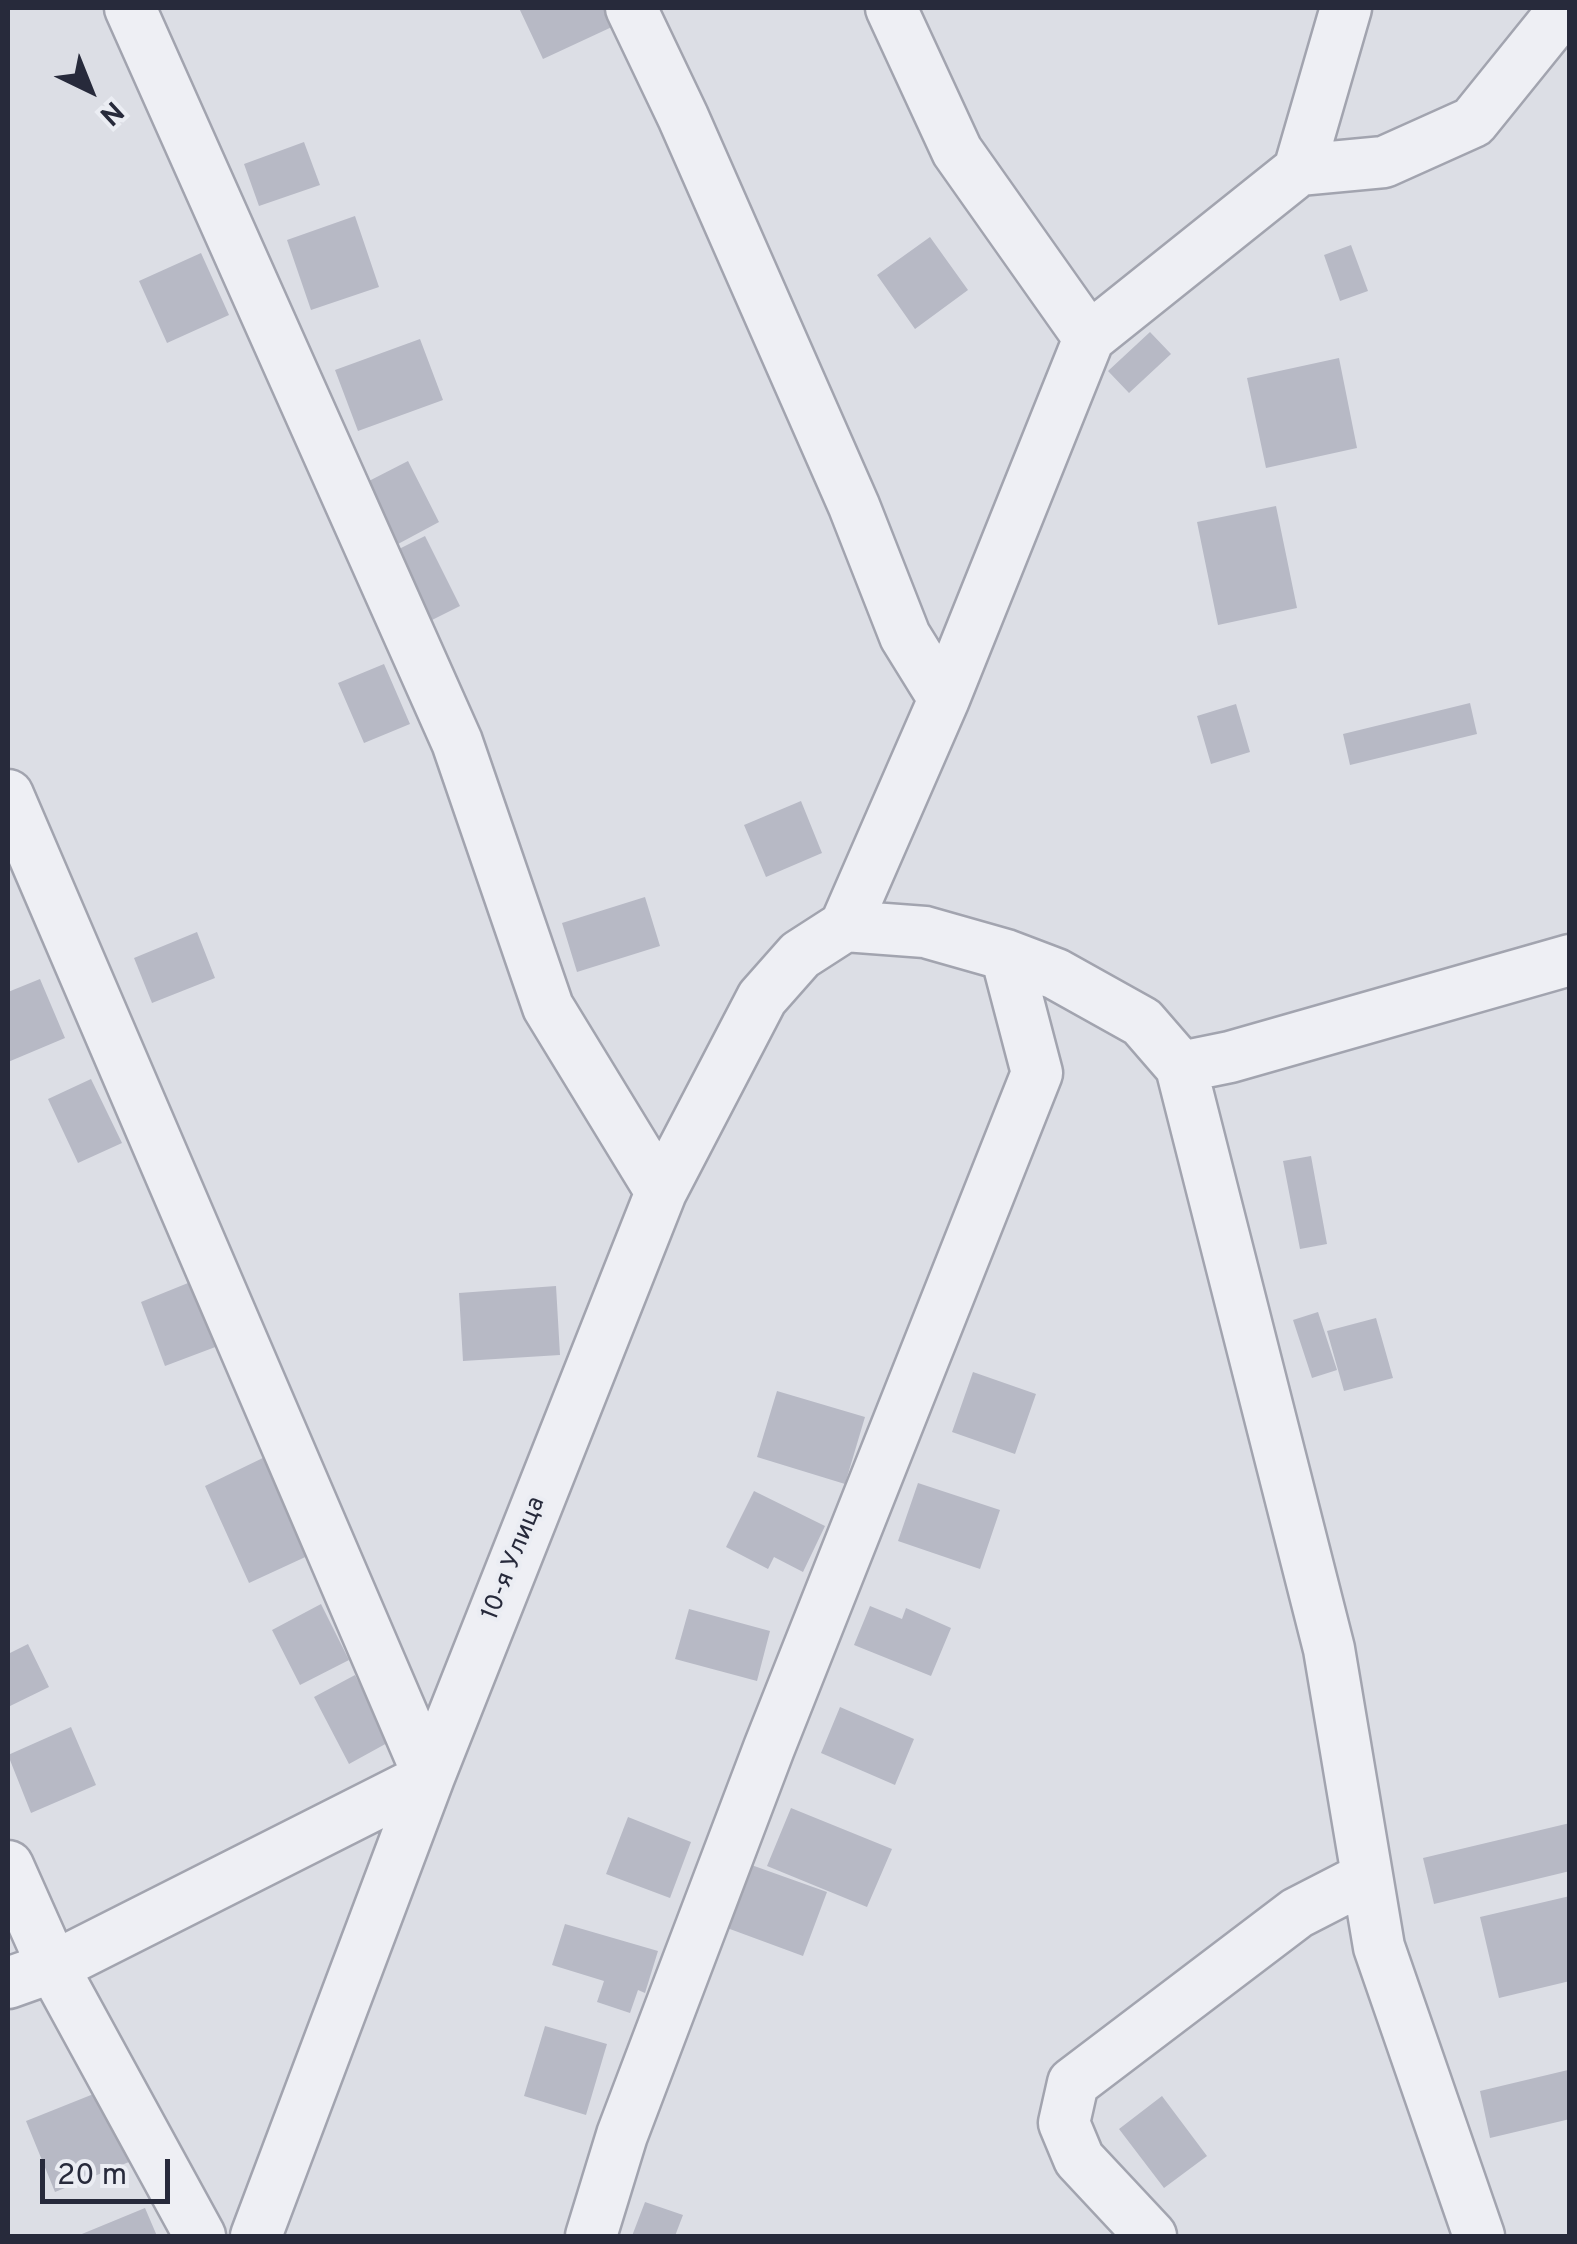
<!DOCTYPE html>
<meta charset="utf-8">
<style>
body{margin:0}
#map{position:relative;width:1577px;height:2244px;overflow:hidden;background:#dcdee5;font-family:Overpass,sans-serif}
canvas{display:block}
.frame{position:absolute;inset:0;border:10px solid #272a3b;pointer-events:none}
.north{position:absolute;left:40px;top:40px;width:100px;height:100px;-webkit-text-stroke:8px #ebedf3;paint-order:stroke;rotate:137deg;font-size:28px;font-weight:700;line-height:40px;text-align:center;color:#272a3b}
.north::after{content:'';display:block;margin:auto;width:35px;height:45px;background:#272a3b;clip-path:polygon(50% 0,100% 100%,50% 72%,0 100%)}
.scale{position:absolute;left:40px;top:2159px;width:130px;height:45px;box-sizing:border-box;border:5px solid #272a3b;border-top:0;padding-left:12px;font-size:30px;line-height:35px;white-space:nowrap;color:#272a3b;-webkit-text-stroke:8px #ebedf3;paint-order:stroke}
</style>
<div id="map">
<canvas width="1577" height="2244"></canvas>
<div class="frame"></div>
<div class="north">N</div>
<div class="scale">20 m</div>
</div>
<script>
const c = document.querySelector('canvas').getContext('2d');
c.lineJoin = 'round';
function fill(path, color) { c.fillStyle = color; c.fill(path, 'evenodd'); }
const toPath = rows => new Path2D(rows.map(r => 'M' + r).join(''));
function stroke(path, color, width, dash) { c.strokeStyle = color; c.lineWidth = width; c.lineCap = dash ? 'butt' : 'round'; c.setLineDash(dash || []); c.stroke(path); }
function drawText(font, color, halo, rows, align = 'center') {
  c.font = font + ' Overpass,sans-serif'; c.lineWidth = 8; c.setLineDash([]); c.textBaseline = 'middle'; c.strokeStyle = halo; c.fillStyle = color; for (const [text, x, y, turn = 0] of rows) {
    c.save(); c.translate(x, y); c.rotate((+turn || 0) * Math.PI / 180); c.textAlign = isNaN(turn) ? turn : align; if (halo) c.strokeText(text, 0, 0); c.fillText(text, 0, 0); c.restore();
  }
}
fill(toPath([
 [519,8,605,8,614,26,543,59],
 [304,142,320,185,259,206,244,164],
 [355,216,379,287,311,310,287,240],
 [930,237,968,290,915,329,877,275],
 [1351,245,1368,291,1340,301,1324,255],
 [201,253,229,315,167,343,139,281],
 [1150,332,1171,354,1129,393,1108,371],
 [420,339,443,400,358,431,335,370],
 [1339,358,1357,448,1266,468,1247,378],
 [408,461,439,522,398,544,367,482],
 [1276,506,1297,608,1218,625,1197,522],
 [425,536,460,606,430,621,395,551],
 [384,664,410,724,364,743,338,683],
 [1470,703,1477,734,1350,765,1343,734],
 [1236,704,1250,752,1211,764,1197,716],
 [801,801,822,853,766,877,744,825],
 [645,897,660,946,577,972,562,923],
 [197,932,215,978,152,1003,134,958],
 [40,979,65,1038,8,1062,8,992],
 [91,1079,122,1143,78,1163,48,1099],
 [1311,1156,1327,1244,1300,1249,1283,1161],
 [193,1281,218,1346,165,1366,141,1302],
 [556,1286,560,1355,463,1361,459,1293],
 [1318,1312,1337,1370,1312,1378,1293,1320],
 [1376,1318,1393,1378,1344,1391,1327,1331],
 [973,1372,1036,1394,1015,1454,952,1432],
 [777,1391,865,1417,845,1484,757,1457],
 [269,1455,314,1553,249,1583,205,1486],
 [918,1483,1000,1510,980,1569,898,1541],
 [754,1491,825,1526,803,1572,774,1557,768,1569,726,1547],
 [321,1604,349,1660,300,1685,272,1630],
 [870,1606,902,1619,906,1608,951,1628,931,1676,854,1645],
 [689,1609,770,1631,757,1681,675,1659],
 [28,1644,49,1687,8,1707,8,1654],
 [355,1675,389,1742,349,1764,314,1697],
 [840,1707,914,1739,895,1785,821,1753],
 [71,1727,96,1785,31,1813,8,1755],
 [791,1808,892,1849,867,1907,767,1866],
 [628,1817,691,1842,670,1898,606,1874],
 [1570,1823,1570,1871,1434,1904,1423,1858],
 [743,1862,827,1892,803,1956,719,1925],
 [1570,1896,1570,1981,1499,1998,1480,1917],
 [565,1924,658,1951,645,1993,638,1990,630,2013,597,2002,604,1981,552,1965],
 [545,2026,607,2044,586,2115,524,2096],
 [1568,2070,1570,2119,1490,2138,1480,2091],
 [101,2091,129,2162,55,2192,26,2121],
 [1162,2096,1207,2156,1164,2188,1119,2129],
 [645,2202,683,2215,675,2236,632,2236],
 [145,2208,157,2236,77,2236]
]), '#b7b9c5');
const minor = toPath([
 [130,8,457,742,548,1007,661,1192],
 [631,8,683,117,854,506,905,636,944,699],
 [1299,170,1384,162,1473,122,1565,8],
 [1299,170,1346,8],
 [1089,338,1299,170],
 [8,795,429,1777,53,1967,8,1983],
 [845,926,925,932,1006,955,1056,974,1142,1022,1181,1067,1329,1649,1379,1947,1479,2236],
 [845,926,944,699,1089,338,957,151,891,8],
 [1181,1067,1230,1057,1570,960],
 [8,1866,53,1967,200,2236],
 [256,2236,429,1777,661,1192,762,998,800,955,845,926],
 [591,2236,622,2135,769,1748,1037,1073,1006,955],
 [1151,2236,1079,2159,1064,2123,1073,2083,1297,1913,1367,1877]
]);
stroke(minor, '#a2a4af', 55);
stroke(minor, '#eeeff4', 50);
drawText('25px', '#272a3b', '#ebedf3', [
 ["10-я Улица",515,1559,-68]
]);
</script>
